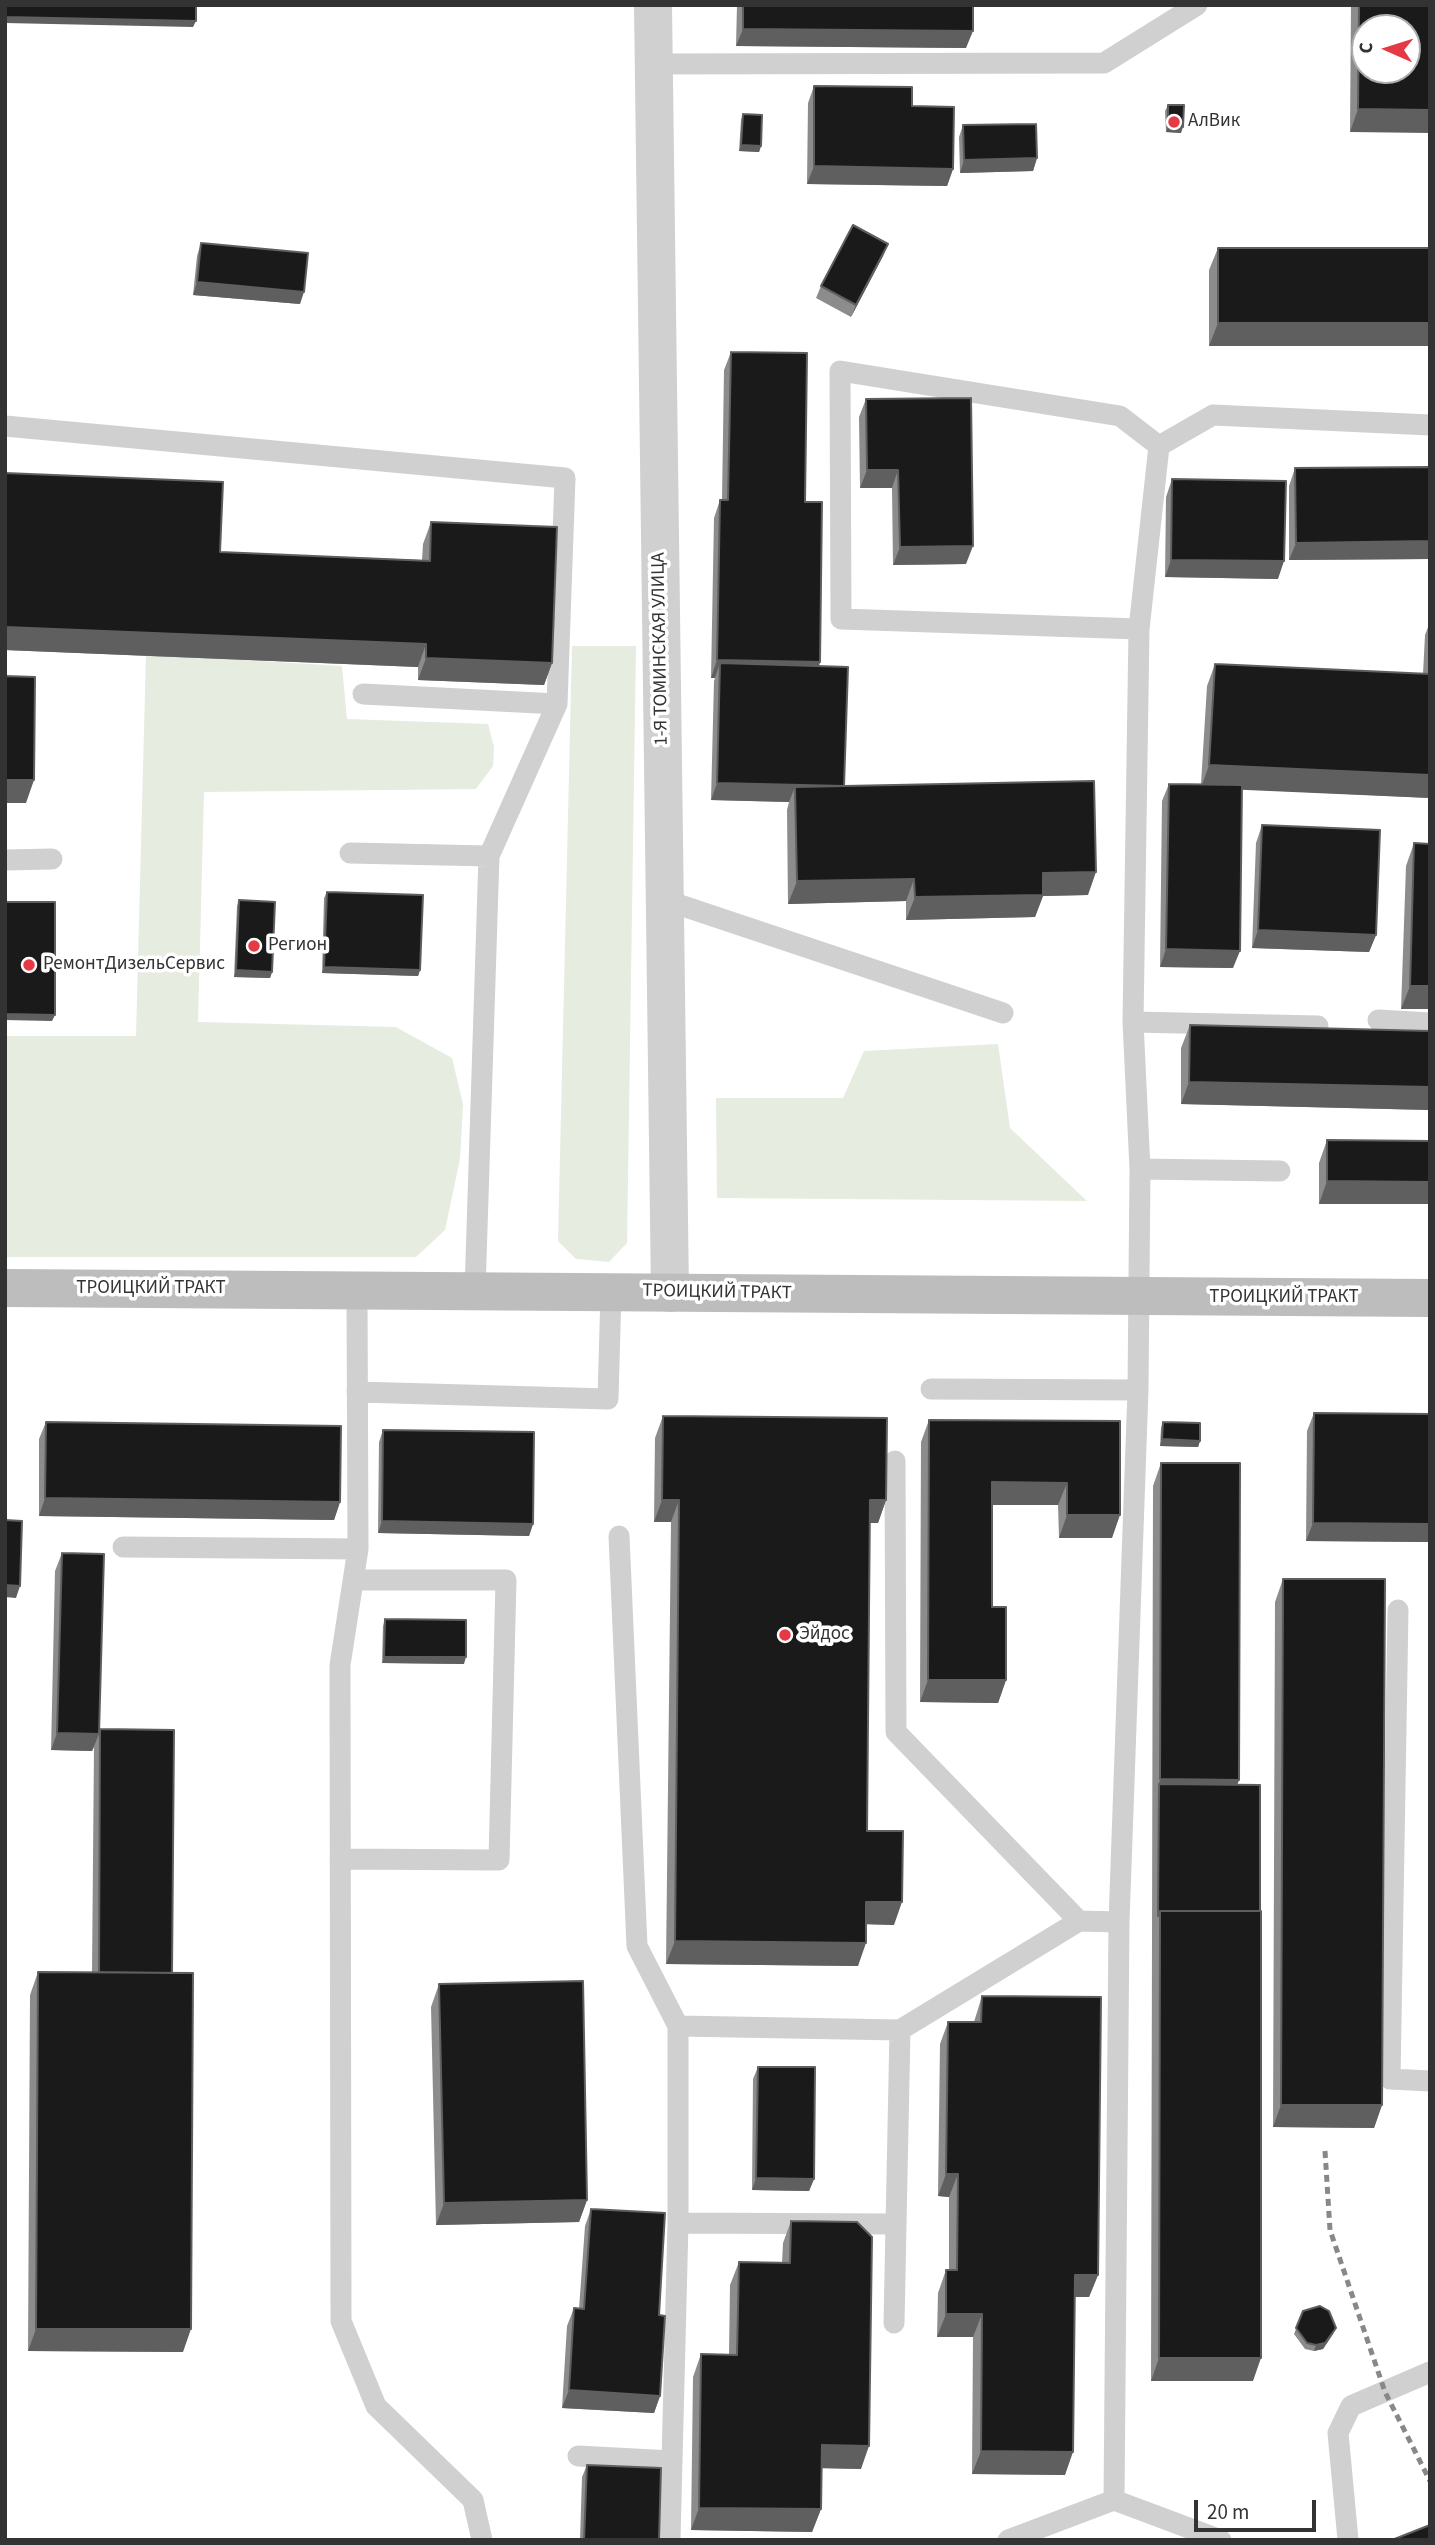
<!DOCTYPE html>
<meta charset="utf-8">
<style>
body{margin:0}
#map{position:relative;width:1435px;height:2545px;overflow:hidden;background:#fff;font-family:"Source Sans 3",sans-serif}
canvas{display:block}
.frame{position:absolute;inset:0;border:7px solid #333;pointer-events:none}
.north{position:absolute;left:1351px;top:14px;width:70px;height:70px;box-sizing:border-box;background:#fff;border:2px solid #adadad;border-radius:50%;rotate:273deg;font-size:19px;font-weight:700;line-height:28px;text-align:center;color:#333}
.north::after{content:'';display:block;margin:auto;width:24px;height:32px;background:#e63946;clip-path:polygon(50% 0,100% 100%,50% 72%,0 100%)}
.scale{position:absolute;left:1194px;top:2500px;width:122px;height:32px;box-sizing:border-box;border:4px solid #333;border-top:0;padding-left:9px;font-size:21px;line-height:24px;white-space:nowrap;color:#333;-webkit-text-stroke:5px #fff;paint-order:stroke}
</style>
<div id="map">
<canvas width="1435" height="2545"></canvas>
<div class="frame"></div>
<div class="north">С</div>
<div class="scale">20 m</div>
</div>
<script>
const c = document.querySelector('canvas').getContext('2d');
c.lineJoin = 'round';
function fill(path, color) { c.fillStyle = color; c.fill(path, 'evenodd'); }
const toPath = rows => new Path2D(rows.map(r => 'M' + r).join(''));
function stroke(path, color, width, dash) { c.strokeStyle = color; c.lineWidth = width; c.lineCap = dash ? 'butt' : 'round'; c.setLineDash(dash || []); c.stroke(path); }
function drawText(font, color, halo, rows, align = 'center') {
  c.font = font + ' "Source Sans 3",sans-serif'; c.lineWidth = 7; c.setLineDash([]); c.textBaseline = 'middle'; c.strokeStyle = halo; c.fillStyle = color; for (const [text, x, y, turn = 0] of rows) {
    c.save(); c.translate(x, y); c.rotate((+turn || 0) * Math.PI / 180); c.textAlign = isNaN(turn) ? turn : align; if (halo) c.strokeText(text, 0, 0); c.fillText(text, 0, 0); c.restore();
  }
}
fill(toPath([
 [572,646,636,646,627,1243,609,1262,576,1259,558,1241],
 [146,654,342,666,347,719,488,724,494,747,493,766,476,789,204,792,198,1022,396,1027,452,1058,463,1104,460,1159,445,1230,416,1257,5,1257,5,1036,136,1036],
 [998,1044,1010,1128,1087,1201,717,1198,716,1098,843,1098,864,1051]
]), '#e6ecdf');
stroke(toPath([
 [653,64,1104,63,1197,5],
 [5,426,565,478,557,704,489,856],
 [1139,629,841,619,840,371,1120,416,1159,446,1213,415,1430,425],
 [363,694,557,704],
 [350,853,489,856,475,1291],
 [5,860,52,859],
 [665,900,1003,1013],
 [1378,1020,1430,1023],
 [1133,1022,1318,1026],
 [1140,1169,1280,1171],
 [357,1293,358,1549,340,1665,341,2321,376,2406,473,2500,482,2540],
 [931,1389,1138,1390],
 [357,1392,608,1399,611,1292],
 [895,1461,896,1732,1079,1921],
 [619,1536,637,1946,678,2026,678,2223,670,2540],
 [123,1547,358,1549],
 [1398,1610,1390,2079,1430,2081],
 [340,1859,499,1860,506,1580,353,1580],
 [678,2026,900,2030,1079,1921,1119,1922],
 [678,2223,895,2224],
 [894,2323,900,2030],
 [578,2456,672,2461],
 [1114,2500,1119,1922,1138,1390,1140,1169,1133,1022,1139,629,1159,446],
 [1008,2540,1114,2500,1221,2540],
 [1348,2540,1338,2433,1351,2406,1430,2372]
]), '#d0d0d0', 21);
stroke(toPath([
 [653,5,670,1293]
]), '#d0d0d0', 38);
stroke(toPath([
 [5,1288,1430,1298]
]), '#bdbdbd', 38);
stroke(toPath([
 [1325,2151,1330,2230,1385,2392,1430,2481]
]), '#888', 5, [7, 5]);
fill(toPath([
 [737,5,973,5,966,48,736,46],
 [1351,5,1430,5,1350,132],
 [814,86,912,106,953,169,947,186,807,184,808,103],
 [1168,105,1181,133,1166,132,1165,111],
 [743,114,761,146,759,152,739,151,741,120],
 [963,125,1037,158,1033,171,960,173,959,137],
 [201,243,300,304,193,295,197,256],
 [888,244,883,256,851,317,816,298,821,286],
 [1218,248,1430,248,1209,346,1209,270],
 [731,352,805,502,820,662,819,666,844,786,1088,895,1043,896,1035,917,906,920,906,901,788,904,787,810,789,802,711,800,714,681,715,678,711,678,714,518,720,500,722,500,724,370],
 [866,399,966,564,893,565,892,488,860,488,859,417],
 [1430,467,1430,559,1289,560,1289,486,1295,468],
 [5,473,220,552,422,560,423,544,431,522,552,663,544,685,418,680,418,667,5,650],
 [1172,479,1278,579,1165,577,1166,497],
 [1430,622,1430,798,1242,789,1233,968,1160,967,1162,801,1169,784,1201,784,1207,686,1215,664,1423,674,1425,635],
 [1262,825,1376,935,1369,952,1252,948,1256,843],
 [1414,843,1430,844,1430,1009,1401,1009,1406,866],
 [327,892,420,970,418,976,322,973,324,898],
 [239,900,272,972,270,978,234,977,237,906],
 [1190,1025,1430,1031,1430,1110,1181,1104,1181,1048],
 [1327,1140,1430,1141,1430,1204,1319,1204,1319,1163],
 [1314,1413,1430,1414,1430,1542,1306,1541,1307,1431],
 [663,1416,886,1500,878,1523,870,1523,867,1831,894,1925,866,1924,858,1966,666,1964,671,1522,654,1522,655,1438],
 [929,1420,1120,1421,1112,1538,1059,1538,1058,1505,992,1505,992,1607,1006,1680,998,1703,920,1702,921,1442],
 [46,1422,340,1502,334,1520,39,1516,39,1439],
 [1163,1422,1200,1441,1198,1447,1160,1446,1161,1428],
 [383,1430,533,1524,529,1536,378,1533,379,1442],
 [1161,1463,1239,1780,1237,1785,1253,2381,1151,2381,1153,1486],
 [62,1553,99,1733,100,1729,172,1973,183,2352,28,2351,30,1995,38,1972,92,1972,94,1747,92,1751,51,1750,55,1571],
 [1283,1579,1382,2105,1374,2128,1273,2127,1275,1602],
 [385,1619,464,1664,382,1663,383,1626],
 [439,1984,587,2200,579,2222,436,2225,431,2007],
 [982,1996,1098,2275,1089,2297,1074,2297,1065,2475,972,2474,973,2337,937,2337,938,2293,946,2270,949,2270,949,2197,938,2196,940,2044,948,2022,974,2022],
 [758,2067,814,2179,809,2191,752,2190,753,2079],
 [591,2209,659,2315,660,2396,654,2413,562,2408,567,2326,574,2308,579,2309,585,2226],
 [791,2221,861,2469,822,2468,821,2509,812,2532,691,2530,693,2377,701,2354,729,2355,730,2285,739,2262,782,2263,783,2243],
 [1303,2311,1333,2334,1323,2349,1314,2351,1305,2349,1294,2334],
 [587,2465,659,2540,580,2540,582,2477]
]), '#8c8c8c');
fill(toPath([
 [5,17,196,21,193,27,5,23],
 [743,29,973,31,966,48,736,46],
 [1358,109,1430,110,1430,133,1350,132],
 [1168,126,1183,127,1181,133,1166,132],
 [741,145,761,146,759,152,739,151],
 [1037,158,1033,171,960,173,964,160],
 [814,166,953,169,947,186,807,184],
 [888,244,883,256,851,317,856,305],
 [197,282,304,292,300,304,193,295],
 [1218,323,1430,323,1430,346,1209,346],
 [867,470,898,470,892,488,860,488],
 [1430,541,1430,559,1289,560,1296,543],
 [973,546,966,564,893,565,900,547],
 [1171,560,1284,561,1278,579,1165,577],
 [5,627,426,644,418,667,5,650],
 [426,658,552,663,544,685,418,680],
 [717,660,820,662,814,680,720,663,715,678,711,678],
 [1209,765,1430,775,1430,798,1201,788],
 [5,780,34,780,26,803,5,803],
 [717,783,844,786,795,787,789,802,711,800],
 [1096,872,1088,895,1043,896,1035,917,906,920,915,897,1043,873],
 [914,879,906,901,788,904,797,881],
 [1258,930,1376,935,1369,952,1252,948],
 [1166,949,1240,951,1233,968,1160,967],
 [324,967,420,970,418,976,322,973],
 [236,970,272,972,270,978,234,977],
 [1410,986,1430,986,1430,1009,1401,1009],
 [5,1014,55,1015,52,1021,5,1020],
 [1189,1082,1430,1087,1430,1110,1181,1104],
 [1327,1181,1430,1182,1430,1204,1319,1204],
 [1162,1439,1200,1441,1198,1447,1160,1446],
 [992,1482,1067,1483,1058,1505,984,1505],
 [45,1498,340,1502,334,1520,39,1516],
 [662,1500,679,1500,671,1522,654,1522],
 [870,1500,886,1500,878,1523,862,1523],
 [1067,1515,1120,1515,1112,1538,1059,1538],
 [382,1521,533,1524,529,1536,378,1533],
 [1313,1523,1430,1524,1430,1542,1306,1541],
 [5,1585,20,1586,16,1598,5,1597],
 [384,1657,466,1657,464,1664,382,1663],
 [928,1680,1006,1680,998,1703,920,1702],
 [57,1733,99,1734,92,1751,51,1750],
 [1160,1779,1239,1780,1231,1802,1159,1784],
 [866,1902,902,1902,894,1925,858,1924],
 [675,1941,866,1943,858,1966,666,1964],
 [1281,2105,1382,2105,1374,2128,1273,2127],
 [946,2174,958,2174,949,2197,938,2196],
 [756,2178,814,2179,809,2191,752,2190],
 [587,2200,579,2222,436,2225,444,2203],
 [1075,2275,1098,2275,1089,2297,1066,2297],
 [946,2314,982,2314,973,2337,937,2337],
 [1336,2328,1333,2334,1323,2349,1314,2351,1316,2345],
 [36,2329,191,2329,183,2352,28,2351],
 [1159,2358,1261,2358,1253,2381,1151,2381],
 [569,2390,660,2396,654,2413,562,2408],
 [822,2445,869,2446,861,2469,814,2468],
 [981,2451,1073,2452,1065,2475,972,2474],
 [699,2508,821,2509,812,2532,691,2530]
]), '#5f5f5f');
const building = toPath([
 [5,5,196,5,196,21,5,17,5,5],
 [743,5,973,5,973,31,743,29,743,5],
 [1359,5,1430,5,1430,110,1358,109,1359,5],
 [1365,28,1407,28,1407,70,1365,70,1365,28],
 [814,86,912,87,912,106,954,107,953,169,814,166,814,86],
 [1168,105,1184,105,1183,127,1168,126,1168,105],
 [743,114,762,115,761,146,741,145,743,114],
 [1036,124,1037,158,964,160,963,125,1036,124],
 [853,225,888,244,856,305,821,286,853,225],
 [201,243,308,253,304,292,197,282,201,243],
 [1218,248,1430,248,1430,323,1218,323,1218,248],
 [731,352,807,353,805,502,822,502,820,662,717,660,720,500,728,500,731,352],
 [971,398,973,546,900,547,898,470,867,470,866,399,971,398],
 [1430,467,1430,541,1296,543,1295,468,1430,467],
 [5,473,223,482,220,552,430,561,431,522,557,527,552,663,426,658,426,644,5,627,5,473],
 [1172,479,1286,481,1284,561,1171,560,1172,479],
 [720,663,848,667,844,786,717,783,720,663],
 [1215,664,1430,674,1430,775,1209,765,1215,664],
 [5,676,35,677,34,780,5,780,5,676],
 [1094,781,1096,872,1043,873,1043,895,915,897,914,879,797,881,795,787,1094,781],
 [1169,784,1242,785,1240,951,1166,949,1169,784],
 [1262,825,1380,830,1376,935,1258,930,1262,825],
 [1414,843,1430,844,1430,986,1410,986,1414,843],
 [327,892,423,895,420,970,324,967,327,892],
 [239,900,275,902,272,972,236,970,239,900],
 [5,902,55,902,55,1015,5,1014,5,902],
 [1190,1025,1430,1031,1430,1087,1189,1082,1190,1025],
 [1327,1140,1430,1141,1430,1182,1327,1181,1327,1140],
 [1314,1413,1430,1414,1430,1524,1313,1523,1314,1413],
 [663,1416,887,1418,886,1500,870,1500,867,1831,903,1831,902,1902,866,1902,866,1943,675,1941,679,1500,662,1500,663,1416],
 [929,1420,1120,1421,1120,1515,1067,1515,1067,1483,992,1482,992,1607,1006,1607,1006,1680,928,1680,929,1420],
 [46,1422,341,1426,340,1502,45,1498,46,1422],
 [1163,1422,1200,1423,1200,1441,1162,1439,1163,1422],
 [383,1430,534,1432,533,1524,382,1521,383,1430],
 [1161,1463,1240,1463,1239,1780,1160,1779,1161,1463],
 [5,1520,22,1521,20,1586,5,1585,5,1520],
 [62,1553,104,1554,99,1734,57,1733,62,1553],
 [1283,1579,1385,1579,1382,2105,1281,2105,1283,1579],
 [385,1619,466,1620,466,1657,384,1657,385,1619],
 [100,1729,174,1730,172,1973,99,1972,100,1729],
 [1159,1784,1260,1785,1260,1911,1160,1911,1158,1916,1159,1784],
 [1160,1911,1261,1911,1261,2358,1159,2358,1160,1911],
 [38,1972,193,1973,191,2329,36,2329,38,1972],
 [583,1981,587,2200,444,2203,439,1984,583,1981],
 [982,1996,1101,1997,1098,2275,1075,2275,1073,2452,981,2451,982,2314,946,2314,946,2270,957,2270,958,2174,946,2174,948,2022,981,2022,982,1996],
 [758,2067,815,2067,814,2179,756,2178,758,2067],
 [591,2209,665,2213,659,2315,665,2316,660,2396,569,2390,574,2308,584,2309,591,2209],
 [791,2221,857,2222,872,2237,869,2446,822,2445,821,2509,699,2508,701,2354,737,2355,739,2262,790,2263,791,2221],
 [1320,2306,1329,2311,1336,2328,1325,2343,1316,2345,1307,2343,1296,2328,1303,2311,1320,2306],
 [587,2465,661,2468,659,2540,584,2540,587,2465],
 [1430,2525,1430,2540,1392,2540,1430,2525]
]);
fill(building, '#1a1a1a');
stroke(building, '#5f5f5f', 2);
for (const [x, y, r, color] of [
 [1174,122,7,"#e63946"],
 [254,946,7,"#e63946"],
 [29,965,7,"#e63946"],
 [785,1635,7,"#e63946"]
]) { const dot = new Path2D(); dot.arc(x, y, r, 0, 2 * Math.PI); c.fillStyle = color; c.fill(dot); stroke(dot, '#fff', 2.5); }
drawText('19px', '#333', '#fff', [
 ["АлВик",1188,122],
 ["Регион",268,946],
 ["РемонтДизельСервис",43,965],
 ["Эйдос",799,1635]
], 'left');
drawText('19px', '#333', '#fff', [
 ["1-Я ТОМИНСКАЯ УЛИЦА",661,649,-91],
 ["ТРОИЦКИЙ ТРАКТ",151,1289],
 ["ТРОИЦКИЙ ТРАКТ",717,1293,1],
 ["ТРОИЦКИЙ ТРАКТ",1284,1298]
]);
</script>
